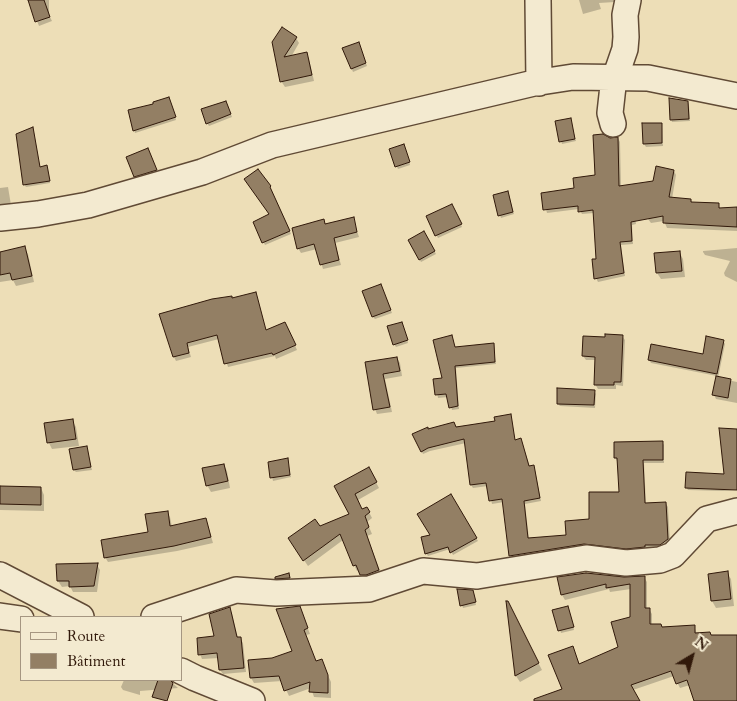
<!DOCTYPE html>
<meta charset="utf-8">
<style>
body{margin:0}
#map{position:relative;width:737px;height:701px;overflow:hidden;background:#eddeb7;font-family:Cardo,serif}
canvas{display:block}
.legend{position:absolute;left:20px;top:616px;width:162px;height:65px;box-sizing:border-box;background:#f3ead0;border:1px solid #a59681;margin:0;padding:6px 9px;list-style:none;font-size:15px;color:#31190a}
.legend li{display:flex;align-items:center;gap:10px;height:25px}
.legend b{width:25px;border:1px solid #a59681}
.north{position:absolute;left:667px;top:631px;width:50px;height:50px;-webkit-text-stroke:4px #f3ead0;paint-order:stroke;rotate:37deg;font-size:14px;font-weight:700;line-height:20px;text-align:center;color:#31190a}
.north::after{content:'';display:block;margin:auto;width:18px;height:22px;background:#31190a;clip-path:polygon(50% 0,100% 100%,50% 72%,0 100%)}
</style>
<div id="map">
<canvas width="737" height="701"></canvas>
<ul class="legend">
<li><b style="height:6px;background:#f3ead0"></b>Route</li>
<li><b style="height:14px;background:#937f64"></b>Bâtiment</li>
</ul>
<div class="north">N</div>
</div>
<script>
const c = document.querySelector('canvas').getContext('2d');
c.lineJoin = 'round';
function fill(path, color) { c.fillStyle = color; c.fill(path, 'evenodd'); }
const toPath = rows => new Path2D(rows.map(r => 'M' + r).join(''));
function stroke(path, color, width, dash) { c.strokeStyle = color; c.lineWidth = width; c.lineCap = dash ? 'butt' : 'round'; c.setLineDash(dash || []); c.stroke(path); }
fill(toPath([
 [22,0,49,0,49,15,52,21,39,26,29,0],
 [579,0,616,0,615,2,599,3,601,9,583,14],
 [296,38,299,43,291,57,306,53,309,59,314,81,285,87,281,81,273,43],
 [360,47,367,66,353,72,344,49],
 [170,101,176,120,135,133,134,130,155,105],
 [688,102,689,105,690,121,672,122,671,119],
 [227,105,232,117,209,126,207,123],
 [570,119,576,141,562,144,561,141],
 [661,124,662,127,663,146,646,147,644,144],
 [33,128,40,168,46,167,50,183,26,187,24,184],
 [618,138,620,142,621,187,630,189,636,224,632,225,633,244,621,245,625,276,598,282,596,278,597,260,594,213,582,214,579,209,547,213,542,194,576,189,596,176,610,139],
 [405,149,410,165,398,169,390,150],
 [149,153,158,173,136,179,135,176],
 [674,171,676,175,672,199,691,200,692,203,718,205,721,209,737,209,737,231,667,228,664,221,651,223,648,219],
 [8,187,11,205,0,207,0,188],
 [270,187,291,234,265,245,254,223,271,215],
 [509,195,514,214,501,218,500,215],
 [453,208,462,227,438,238,428,217],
 [353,218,359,237,335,243,341,265,323,269,317,249,301,253,298,248,324,221,326,225],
 [424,233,436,254,421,262,409,241],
 [24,247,28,254,34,282,16,286,13,280,0,282,0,252],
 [737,248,737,282,725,276,724,273,730,261,705,255,703,252,703,251],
 [679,252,683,259,685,277,661,279,657,273],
 [382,288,392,313,375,319,373,317],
 [212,300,266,332,287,327,297,350,276,359,275,356,228,367,219,339,188,347,191,357,176,361,174,357],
 [403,326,408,343,396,347,394,344],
 [622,336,625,340,623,386,616,385,616,389,598,389,595,384,596,360,586,360,583,356,606,338],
 [453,339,455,348,493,344,496,364,456,368,459,409,452,410,448,397,438,398,435,380,444,379],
 [723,341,725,344,718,378,737,382,737,403,716,399,714,395,717,376,651,363,649,360,704,356],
 [397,358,400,363,402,376,385,379,392,412,377,414,375,409,366,363],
 [594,391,596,394,595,408,560,406,558,404],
 [510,416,515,441,521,439,530,467,534,467,535,470,541,501,525,504,529,539,567,536,591,520,620,493,617,461,615,457,662,442,664,445,664,463,644,463,646,504,666,504,668,507,670,543,662,548,646,548,646,550,512,559,510,556,504,502,492,504,488,486,473,488,471,485,466,443,430,451,423,454,414,435,428,430,496,422],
 [72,420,76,427,79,446,52,449,49,443,46,424],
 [737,431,737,490,723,491,688,490,686,487,726,475],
 [86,447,92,470,76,472,74,470],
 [287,460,291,477,273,481,269,463],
 [224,465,227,471,230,488,211,492,207,485],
 [369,469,379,488,358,500,362,510,367,508,372,518,367,522,372,534,367,536,382,576,364,580,359,570,357,571,354,565,343,540,308,566,293,544,319,528,351,515,336,487],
 [0,487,41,488,44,495,44,511,0,510],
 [451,496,478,541,453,555,450,549,428,556,426,553,432,535],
 [167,512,170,517,172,527,206,519,213,543,177,551,108,562,105,557,149,533],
 [58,565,97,565,100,570,97,592,73,592,70,586,62,587,58,581],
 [727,573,731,579,734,606,716,608,712,601,709,575],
 [290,577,291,581,278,581,276,578],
 [644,577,647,582,647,609,649,609,652,614,652,625,661,625,663,628,694,626,697,634,737,638,737,701,695,701,690,685,680,688,674,676,633,690,639,701,533,701,563,690,573,648,580,665,619,647,631,618,631,589,610,592,609,589,565,600,562,595,624,579],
 [472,591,476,605,463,608,462,605],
 [507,602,542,670,520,682,516,676],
 [300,608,310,634,306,635,316,662,321,660,331,682,331,698,314,697,311,688,289,696,282,681,254,683,251,678,250,661,273,659,293,651],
 [229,609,232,613,238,638,240,638,243,643,246,672,223,674,220,670,219,658,202,659,200,654,216,638],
 [569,610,574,630,561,633,554,611],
 [124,680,169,680,178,688,140,691,140,695,123,690,121,687]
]), '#0003');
const building = toPath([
 [28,0,44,0,50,17,35,22,28,0],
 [282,27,297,37,284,57,307,52,312,75,280,82,272,42,282,27],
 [359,42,366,63,351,69,342,48,359,42],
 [169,97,176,117,133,131,128,110,153,104,153,102,169,97],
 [669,98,688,101,689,119,670,120,669,98],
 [226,101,231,114,206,124,201,109,226,101],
 [571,118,575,139,559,142,555,121,571,118],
 [642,123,662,123,662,143,643,144,642,123],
 [33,127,40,167,47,165,50,181,23,185,16,134,33,127],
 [603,134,610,138,618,137,619,186,653,181,656,166,674,170,669,197,691,199,691,202,719,203,719,208,737,207,737,227,663,223,663,216,631,222,632,241,620,242,624,273,594,279,592,259,596,259,593,210,578,212,578,206,543,210,541,193,574,188,573,178,595,175,593,135,603,134],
 [404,144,410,162,395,167,389,149,404,144],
 [148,148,157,170,134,177,126,157,148,148],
 [258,169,271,186,270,187,290,231,262,243,253,222,269,214,244,179,258,169],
 [508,191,513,212,498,216,493,195,508,191],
 [452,204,462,224,435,236,426,216,452,204],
 [354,217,357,232,334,238,339,260,320,265,314,244,297,249,292,228,324,219,325,224,354,217],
 [424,231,435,251,419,260,408,240,424,231],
 [25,246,32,276,12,280,10,273,0,275,0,252,25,246],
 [680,251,682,271,656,273,654,253,680,251],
 [381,284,391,310,372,317,362,291,381,284],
 [256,292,266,330,285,322,296,345,273,355,272,353,224,364,217,335,187,343,189,353,173,357,159,314,212,299,232,296,232,298,256,292],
 [402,322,408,340,393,345,387,326,402,322],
 [605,334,623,335,621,382,614,382,614,385,594,385,595,357,582,356,583,336,605,337,605,334],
 [452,335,455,347,494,343,495,362,455,366,458,406,449,408,446,394,435,395,433,379,442,378,433,340,452,335],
 [706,336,724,340,717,374,648,360,651,344,703,354,706,336],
 [397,357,400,371,383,374,390,407,373,410,365,362,397,357],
 [716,376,731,379,728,398,712,395,716,376],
 [557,388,595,390,594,405,557,404,557,388],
 [511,414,515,440,521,438,529,466,534,465,540,498,524,501,528,538,566,535,565,521,589,519,589,492,619,492,617,458,614,458,614,442,663,441,663,460,643,460,645,503,666,502,668,539,660,545,645,545,645,547,626,549,584,544,509,556,502,499,489,501,486,483,470,485,464,439,428,448,421,452,412,434,428,427,428,429,454,422,456,427,495,421,494,417,511,414],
 [73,419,76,439,47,443,44,423,73,419],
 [719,428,737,429,737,490,685,488,686,472,724,474,719,428],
 [87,446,91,467,73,470,69,449,87,446],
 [288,458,290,475,270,478,268,462,288,458],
 [224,464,228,481,206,486,202,468,224,464],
 [369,467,377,482,355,494,362,509,367,507,370,512,365,516,369,527,365,530,379,570,366,575,360,575,356,565,353,566,340,534,303,561,288,538,315,519,320,526,349,514,334,486,369,467],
 [0,486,41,487,41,505,0,504,0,486],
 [451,494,477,538,450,553,448,547,425,554,421,537,430,535,417,514,451,494],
 [168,511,170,526,206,518,211,537,174,546,104,558,101,540,148,532,145,514,168,511],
 [98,563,94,586,69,587,69,581,57,581,56,564,98,563],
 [728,571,731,599,711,601,708,574,728,571],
 [289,573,290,578,275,579,275,577,289,573],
 [586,573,624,577,645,576,645,608,650,608,650,624,661,624,662,627,695,625,695,633,710,632,711,635,737,635,737,701,694,701,687,680,676,684,671,671,631,685,640,701,534,701,534,699,562,689,548,655,573,646,579,664,618,647,611,622,630,617,630,584,606,588,606,584,561,595,557,577,586,573],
 [457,589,473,590,476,602,460,606,457,589],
 [506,601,508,601,539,663,515,676,506,601],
 [300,606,308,628,304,630,316,661,322,659,328,675,328,693,309,692,310,682,284,691,279,676,250,678,248,660,272,658,292,651,276,609,300,606],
 [568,606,574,627,558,631,552,610,568,606],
 [230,607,237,637,241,637,244,668,219,670,217,653,198,655,197,638,214,636,209,614,230,607],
 [158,680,170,680,173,683,167,701,152,697,158,680]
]);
fill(building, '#937f64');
stroke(building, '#31190a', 1);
const minor = toPath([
 [538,0,539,83],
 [613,124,610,113,613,86,615,78,625,49,626,37,625,15,628,0],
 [0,218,38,214,88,205,202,172,272,145,534,83,573,77,648,78,737,96],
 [0,575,81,617],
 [0,616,21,619],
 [154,617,236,590,276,593,369,589,423,571,477,576,586,558,626,563,660,560,673,555,707,519,737,511],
 [181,671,195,678,252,701]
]);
stroke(minor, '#604a35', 28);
stroke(minor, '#f3ead0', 25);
</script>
